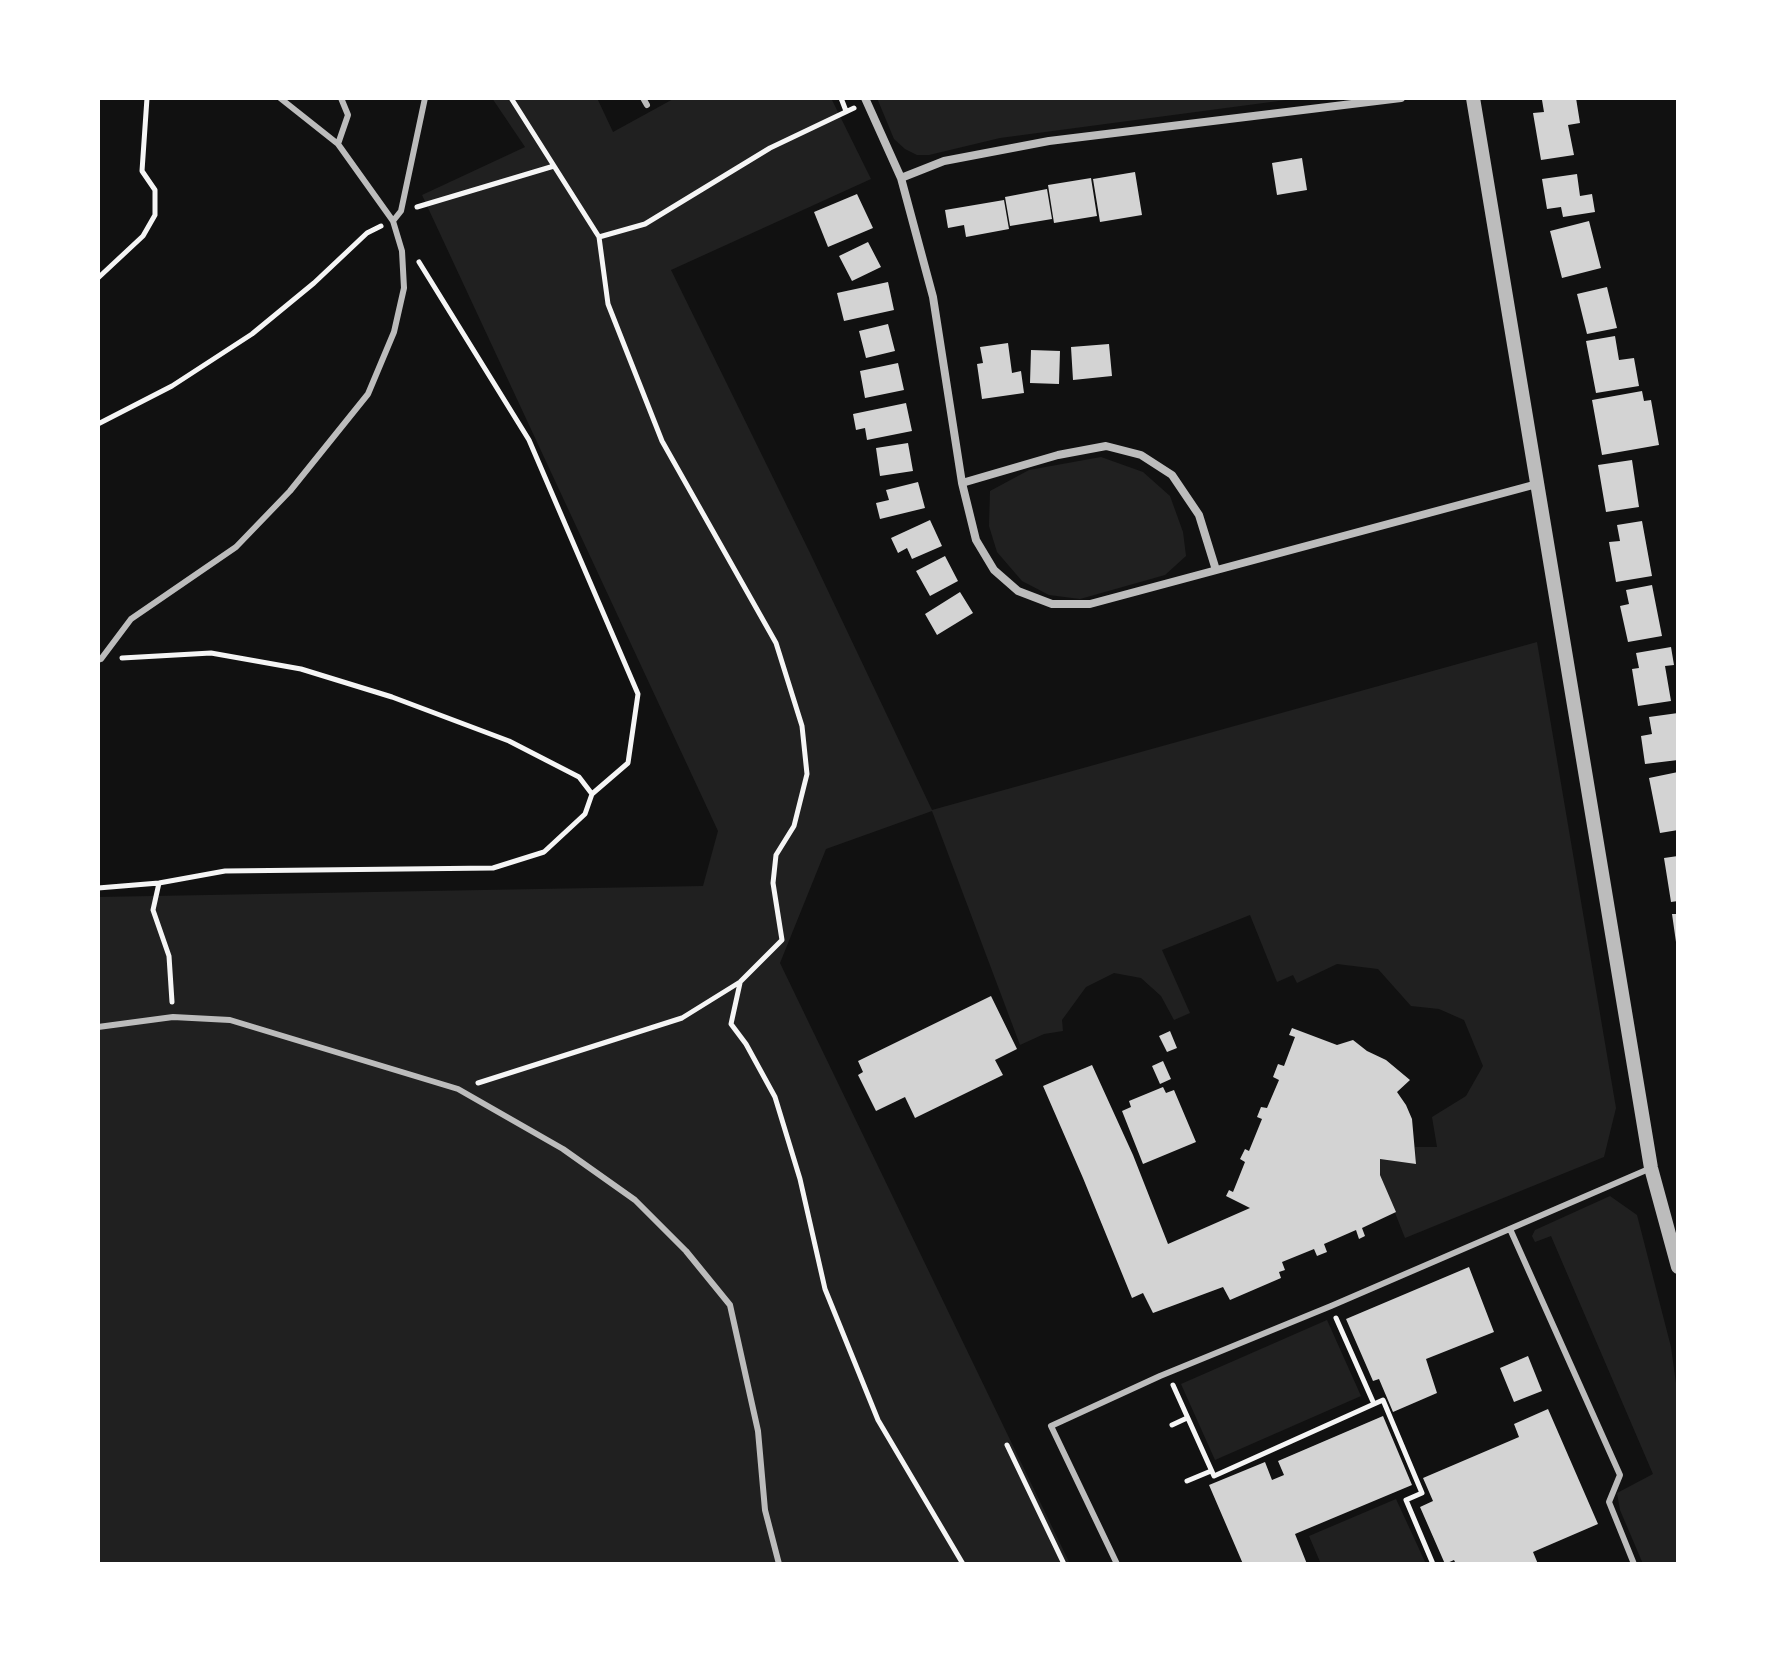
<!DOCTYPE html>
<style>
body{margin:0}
#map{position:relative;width:1776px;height:1662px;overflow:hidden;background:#111;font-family:Rubik,sans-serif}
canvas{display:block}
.frame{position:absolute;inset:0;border:100px solid #fff;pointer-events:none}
</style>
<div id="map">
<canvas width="1776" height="1662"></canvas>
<div class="frame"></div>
</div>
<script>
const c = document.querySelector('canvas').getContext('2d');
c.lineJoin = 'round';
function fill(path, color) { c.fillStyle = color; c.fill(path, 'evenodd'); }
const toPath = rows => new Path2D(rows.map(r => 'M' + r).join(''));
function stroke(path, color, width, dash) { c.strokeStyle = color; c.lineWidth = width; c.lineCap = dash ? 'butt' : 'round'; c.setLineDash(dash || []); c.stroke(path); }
fill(toPath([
 [492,98,597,98,613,132,675,98,831,98,871,179,671,270,810,553,932,810,1537,642,1616,1108,1604,1157,1405,1238,1380,1175,1380,1159,1416,1164,1415,1147,1437,1147,1432,1117,1466,1096,1483,1066,1464,1020,1439,1009,1411,1006,1378,969,1337,964,1297,983,1293,975,1277,982,1250,915,1162,950,1190,1013,1174,1020,1161,996,1141,978,1114,973,1086,987,1062,1020,1063,1031,1044,1034,1020,1045,932,811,826,849,780,963,1070,1564,98,1564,98,897,703,886,718,831,422,195,525,147],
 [877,98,1301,98,1000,138,929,155,917,155,905,149,894,139],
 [1101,457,1143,472,1170,496,1183,532,1186,556,1165,575,1080,599,1049,595,1022,581,997,552,989,526,990,491,1029,470],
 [1610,1196,1637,1215,1671,1347,1678,1398,1678,1564,1643,1564,1620,1510,1617,1493,1653,1474,1551,1236,1535,1242,1532,1236,1535,1230],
 [1327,1320,1361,1396,1215,1460,1181,1384],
 [1396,1499,1426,1564,1321,1564,1309,1536]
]), '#202020');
fill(toPath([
 [1553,98,1576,98,1580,123,1568,125,1574,155,1541,160,1533,113,1544,112,1542,100],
 [1302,158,1307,190,1277,195,1272,163],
 [1135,172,1142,215,1100,222,1093,179],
 [1577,174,1580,196,1592,194,1595,212,1563,217,1561,207,1547,209,1542,179],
 [1091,178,1097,216,1054,223,1048,185],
 [1047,189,1052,219,1010,226,1005,197],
 [857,194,873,228,828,247,814,212],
 [1004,200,1009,229,966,237,964,225,948,228,945,210],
 [1589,221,1601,268,1562,278,1550,231],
 [868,242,881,267,852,281,839,256],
 [888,282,894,310,844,321,837,293],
 [1607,287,1617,328,1587,334,1577,294],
 [888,324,895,351,866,358,859,331],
 [1615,336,1619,360,1634,358,1639,386,1596,393,1586,341],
 [1008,343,1012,373,1021,371,1024,393,982,399,977,364,983,363,980,347],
 [1109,344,1112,376,1073,380,1071,347],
 [1031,350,1060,351,1059,384,1030,383],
 [898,363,904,390,865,398,860,371],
 [1642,391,1644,401,1651,400,1659,445,1602,455,1592,400],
 [906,403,912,431,867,440,865,428,856,430,853,414],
 [908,443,913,471,880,476,876,448],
 [1632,460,1639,507,1606,512,1598,465],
 [918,482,925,508,880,519,876,503,889,500,886,490],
 [930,520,942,546,912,559,907,548,898,553,891,538],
 [1642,521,1652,576,1616,582,1609,542,1620,541,1617,525],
 [945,556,958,581,930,596,916,571],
 [1652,585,1662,636,1628,642,1620,606,1629,604,1626,590],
 [960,592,973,613,937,635,925,614],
 [1671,647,1674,665,1665,666,1671,701,1638,706,1632,669,1639,668,1636,653],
 [1678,713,1678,760,1645,764,1641,736,1652,734,1649,717],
 [1678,772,1678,830,1660,833,1649,778],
 [1678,856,1678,901,1671,902,1664,858],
 [1672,914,1678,914,1678,942,1676,942],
 [991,996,1017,1049,995,1060,1003,1075,915,1118,905,1097,876,1111,858,1075,863,1072,858,1061],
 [1292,1028,1337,1045,1353,1040,1367,1051,1386,1060,1410,1080,1397,1092,1406,1105,1412,1119,1416,1164,1380,1159,1380,1175,1396,1212,1362,1228,1365,1236,1359,1239,1356,1230,1324,1244,1327,1252,1317,1256,1314,1249,1282,1262,1285,1270,1279,1272,1281,1278,1230,1300,1223,1287,1153,1313,1143,1293,1132,1298,1083,1178,1043,1086,1092,1065,1133,1155,1168,1244,1250,1208,1226,1196,1229,1190,1233,1192,1245,1162,1240,1159,1245,1149,1249,1151,1262,1119,1257,1117,1261,1107,1267,1108,1279,1080,1273,1077,1278,1064,1284,1066,1295,1037,1289,1035],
 [1170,1031,1177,1048,1167,1052,1159,1036],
 [1163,1061,1171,1079,1160,1084,1152,1066],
 [1163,1087,1166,1093,1174,1090,1196,1142,1143,1164,1122,1111,1131,1107,1129,1101],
 [1469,1267,1494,1332,1426,1359,1437,1393,1393,1412,1379,1379,1373,1381,1346,1319],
 [1528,1356,1542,1391,1514,1402,1500,1368],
 [1548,1409,1598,1524,1533,1552,1538,1564,1456,1564,1454,1560,1445,1564,1420,1507,1433,1501,1423,1478,1519,1437,1514,1424],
 [1383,1416,1412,1485,1295,1534,1307,1564,1243,1564,1209,1485,1265,1462,1272,1480,1284,1475,1278,1461]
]), '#d3d3d3');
stroke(toPath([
 [841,98,846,111],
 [417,207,554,166],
 [599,237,645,224,770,148,854,108],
 [419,262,529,440,638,694,628,763,592,794],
 [98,278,143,236,155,215,155,190,142,171,147,98],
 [98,424,172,386,252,334,314,283,367,233,381,226],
 [159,883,153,910,169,956,172,1002],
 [98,888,159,883,225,871,493,868,544,852,585,814,592,794,579,777,509,741,392,697,301,669,211,653,122,658],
 [740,983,731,1024,746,1044,775,1097,800,1179,825,1289,878,1420,963,1564],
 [478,1083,682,1018,740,982,782,940,773,883,776,855,794,826,807,774,802,726,776,643,662,441,608,304,599,237,511,98],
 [1336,1318,1374,1404,1383,1400,1422,1493,1406,1500,1433,1564],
 [1173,1385,1214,1476,1374,1404],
 [1172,1425,1187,1418],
 [1007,1445,1064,1564],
 [1187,1481,1211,1471]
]), '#f5f5f5', 5);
stroke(toPath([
 [280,98,338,144],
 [643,98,647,105],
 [393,221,401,211,425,98],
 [98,660,101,659,131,619,236,547,290,491,368,394,394,332,404,288,402,251,393,221,338,144,348,115,341,98],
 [98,1027,173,1017,230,1020,458,1089,563,1149,635,1200,686,1251,730,1305,758,1431,765,1510,779,1564],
 [1510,1229,1620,1475,1609,1502,1634,1564],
 [1117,1564,1051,1426,1160,1376,1331,1306,1651,1168]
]), '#bcbcbc', 6);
stroke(toPath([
 [865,98,901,178,933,297,962,483,976,540,994,570,1018,591,1052,604,1090,604,1537,484],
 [901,178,944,161,1049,141,1401,98],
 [962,483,1058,455,1106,446,1141,455,1172,475,1199,515,1216,570]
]), '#bcbcbc', 8);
stroke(toPath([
 [1473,98,1651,1168,1678,1267]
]), '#bcbcbc', 14);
</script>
